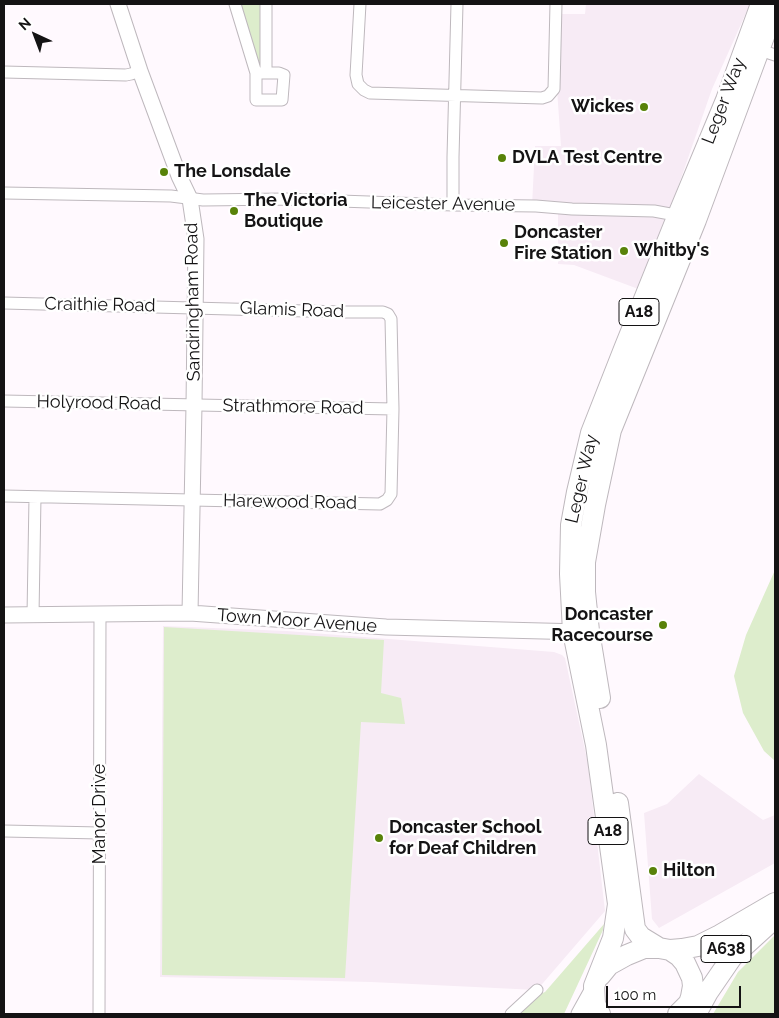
<!DOCTYPE html>
<style>
body{margin:0}
#map{position:relative;width:779px;height:1018px;overflow:hidden;background:#fff9fe;font-family:Raleway,sans-serif}
canvas{display:block}
.frame{position:absolute;inset:0;border:5px solid #141314;pointer-events:none}
.north{position:absolute;left:10px;top:10px;width:50px;height:50px;-webkit-text-stroke:4px #fff;paint-order:stroke;rotate:317deg;font-size:14px;font-weight:700;line-height:20px;text-align:center;color:#141314}
.north::after{content:'';display:block;margin:auto;width:18px;height:22px;background:#141314;clip-path:polygon(50% 0,100% 100%,50% 72%,0 100%)}
.scale{position:absolute;left:606px;top:986px;width:135px;height:22px;box-sizing:border-box;border:2px solid #141314;border-top:0;padding-left:6px;font-size:15px;line-height:18px;white-space:nowrap;color:#141314;-webkit-text-stroke:4px #fff;paint-order:stroke}
</style>
<div id="map">
<canvas width="779" height="1018"></canvas>
<div class="frame"></div>
<div class="north">N</div>
<div class="scale">100 m</div>
</div>
<script>
const c = document.querySelector('canvas').getContext('2d');
c.lineJoin = 'round';
function fill(path, color) { c.fillStyle = color; c.fill(path, 'evenodd'); }
const toPath = rows => new Path2D(rows.map(r => 'M' + r).join(''));
function stroke(path, color, width, dash) { c.strokeStyle = color; c.lineWidth = width; c.lineCap = dash ? 'butt' : 'round'; c.setLineDash(dash || []); c.stroke(path); }
function drawText(font, color, halo, rows, align = 'center') {
  c.font = font + ' Raleway,sans-serif'; c.lineWidth = 5; c.setLineDash([]); c.textBaseline = 'middle'; c.strokeStyle = halo; c.fillStyle = color; for (const [text, x, y, turn = 0] of rows) {
    c.save(); c.translate(x, y); c.rotate((+turn || 0) * Math.PI / 180); c.textAlign = isNaN(turn) ? turn : align; if (halo) c.strokeText(text, 0, 0); c.fillText(text, 0, 0); c.restore();
  }
}
fill(toPath([
 [586,4,750,4,712,89,646,279,641,290,574,265,558,264,558,208,532,206,535,146,561,146,556,75,557,14,585,14],
 [163,626,287,631,554,652,562,655,565,658,588,764,605,911,537,990,371,982,160,977],
 [699,774,763,820,775,815,775,863,659,928,652,919,644,813,667,804]
]), '#f7ebf5');
fill(toPath([
 [237,4,261,4,260,61,258,62],
 [775,570,775,761,764,751,743,713,734,676,746,635],
 [164,627,384,640,381,693,401,698,405,724,361,722,345,978,162,975],
 [604,924,603,930,564,1014,516,1014,535,996,545,992],
 [775,935,775,1014,713,1014,738,972]
]), '#ddedcc');
const street = toPath([
 [235,4,256,73,266,73,266,4],
 [360,4,356,75,358,84,364,90,370,93,542,98,548,96,554,89,556,4],
 [754,48,775,55],
 [4,72,126,75,131,74,140,71],
 [256,73,256,100,282,100,284,75,279,73,266,73],
 [4,193,171,196,203,200,284,199,453,205,536,206,572,209,654,211,681,216],
 [453,205,453,157,457,4],
 [4,303,343,312,383,312,388,314,391,319,393,409,391,494,387,500,380,504,4,496],
 [4,401,393,409],
 [33,615,35,497],
 [4,831,100,833],
 [99,1014,100,614],
 [511,1014,537,990]
]);
const secondary = toPath([
 [118,4,140,71,179,176,190,199,196,239,194,405,190,613],
 [4,615,190,613,386,627,582,632],
 [579,1014,594,987]
]);
const highway = toPath([
 [600,698,589,631,585,592,585,562,595,505,611,430,696,220,775,7],
 [618,803,635,929,641,937,659,948],
 [670,950,682,949,698,946,720,935,775,903],
 [600,976,609,965,627,955,644,948,659,948,670,950,679,956,685,963,692,978,693,986,691,997,689,1003,678,1014],
 [600,1014,595,1004,594,986,613,938,618,904,596,745,573,632,570,574,571,525,577,492,591,433,624,349,678,215,726,100,761,4],
 [696,1014,708,992,732,957,775,918]
]);
stroke(street, '#beb8bd', 13);
stroke(secondary, '#beb8bd', 17);
stroke(highway, '#beb8bd', 22);
stroke(street, '#fff', 11);
stroke(secondary, '#fff', 15);
stroke(highway, '#fff', 20);
for (const [x, y, r, color] of [
 [644,107,5,"#588209"],
 [502,158,5,"#588209"],
 [164,172,5,"#588209"],
 [234,211,5,"#588209"],
 [504,243,5,"#588209"],
 [624,251,5,"#588209"],
 [663,625,5,"#588209"],
 [379,838,5,"#588209"],
 [653,871,5,"#588209"]
]) { const dot = new Path2D(); dot.arc(x, y, r, 0, 2 * Math.PI); c.fillStyle = color; c.fill(dot); stroke(dot, '#fff', 2); }
for (const [x, y, w] of [
 [639,312,40],
 [608,831,40],
 [726,949,50]
]) { const box = new Path2D(); box.roundRect(x - w / 2, y - 13.5, w, 27, 4); c.fillStyle = '#fff'; c.fill(box); stroke(box, '#141314', 1); }
drawText('bold 16px', '#141314', null, [
 ["A18",639,312],
 ["A18",608,831],
 ["A638",726,949]
]);
drawText('18px', '#141314', '#fff', [
 ["Leger Way",724,101,-69],
 ["Leicester Avenue",443,204,1],
 ["Sandringham Road",193,302,-91],
 ["Craithie Road",100,305,1],
 ["Glamis Road",292,310,2],
 ["Holyrood Road",99,403,1],
 ["Strathmore Road",293,407,1],
 ["Leger Way",582,479,-77],
 ["Harewood Road",290,502,1],
 ["Town Moor Avenue",297,621,4],
 ["Manor Drive",100,814,-90]
]);
drawText('bold 18px', '#141314', '#fff', [
 ["Wickes",634,107,"right"],
 ["DVLA Test Centre",512,158],
 ["The Lonsdale",174,172],
 ["The Victoria",244,201],
 ["Boutique",244,222],
 ["Doncaster",514,233],
 ["Fire Station",514,254],
 ["Whitby's",634,251],
 ["Doncaster",653,615,"right"],
 ["Racecourse",653,636,"right"],
 ["Doncaster School",389,828],
 ["for Deaf Children",389,849],
 ["Hilton",663,871]
], 'left');
</script>
